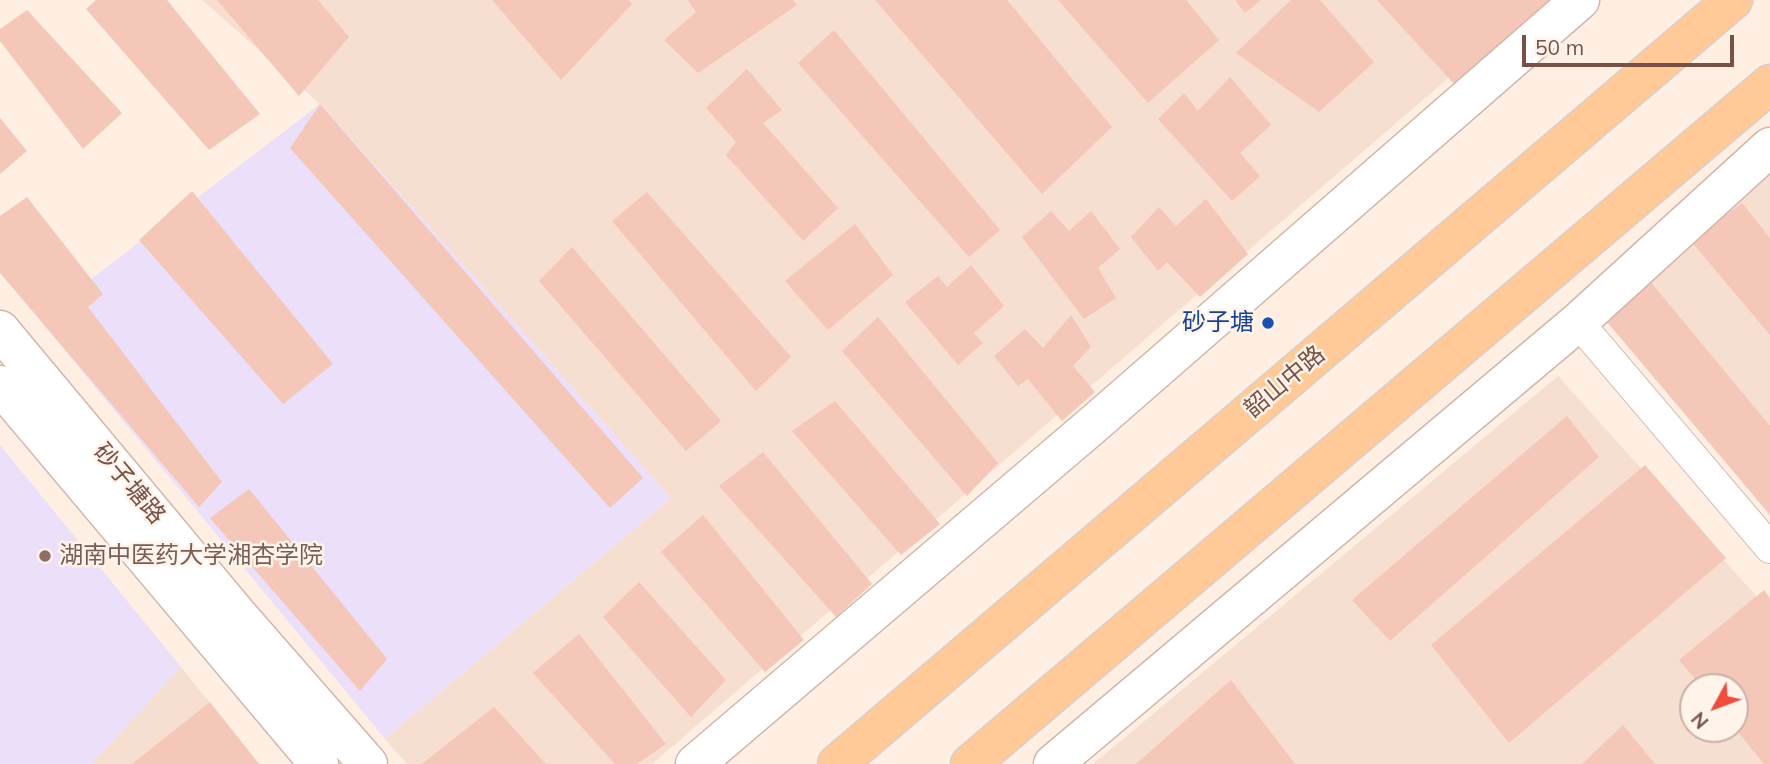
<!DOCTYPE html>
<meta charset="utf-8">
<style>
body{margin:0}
#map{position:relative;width:1770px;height:764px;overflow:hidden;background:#feefe2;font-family:Mulish,sans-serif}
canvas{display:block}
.north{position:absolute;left:1679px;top:673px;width:70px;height:70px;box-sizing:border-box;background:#fff3ea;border:2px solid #c9b2a8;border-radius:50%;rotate:229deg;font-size:19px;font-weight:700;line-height:28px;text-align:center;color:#785046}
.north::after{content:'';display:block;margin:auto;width:24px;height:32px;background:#f14a3e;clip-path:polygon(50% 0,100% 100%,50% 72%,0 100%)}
.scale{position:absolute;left:1522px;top:35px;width:212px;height:32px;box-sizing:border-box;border:4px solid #785046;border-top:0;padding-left:9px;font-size:21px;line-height:24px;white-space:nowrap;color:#785046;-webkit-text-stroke:5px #fff3ea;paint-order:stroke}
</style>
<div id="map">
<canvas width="1770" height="764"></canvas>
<div class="north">N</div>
<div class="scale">50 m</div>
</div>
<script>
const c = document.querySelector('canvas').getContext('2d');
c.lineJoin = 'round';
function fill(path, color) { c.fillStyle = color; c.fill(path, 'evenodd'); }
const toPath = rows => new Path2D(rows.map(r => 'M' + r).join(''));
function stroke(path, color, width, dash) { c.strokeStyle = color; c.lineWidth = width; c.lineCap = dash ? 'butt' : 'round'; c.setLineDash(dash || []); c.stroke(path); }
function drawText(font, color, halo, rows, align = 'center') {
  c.font = font + ' Mulish,"Noto Sans SC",sans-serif'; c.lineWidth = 5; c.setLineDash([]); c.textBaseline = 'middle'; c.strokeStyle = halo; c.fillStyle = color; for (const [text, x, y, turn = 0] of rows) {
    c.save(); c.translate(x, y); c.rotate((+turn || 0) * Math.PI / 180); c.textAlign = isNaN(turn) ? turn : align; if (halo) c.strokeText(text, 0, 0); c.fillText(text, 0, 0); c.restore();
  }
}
fill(toPath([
 [202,0,1539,0,652,764,407,764,385,739,671,498,320,104],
 [1770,173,1770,508,1602,316],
 [1558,376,1770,611,1770,764,1093,764],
 [1693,687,1735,687,1735,729,1693,729],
 [181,667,259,764,91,764]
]), '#f6dfd0');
fill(toPath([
 [320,104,671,498,385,739,39,319],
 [0,445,181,667,92,764,0,764]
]), '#ecdffa');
fill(toPath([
 [96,0,167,0,260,114,209,150,86,9],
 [217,0,318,0,349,37,299,96],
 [492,0,629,0,632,4,561,80],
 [688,0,793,0,797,5,698,73,664,40,696,12],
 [875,0,1007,0,1112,127,1042,194],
 [1058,0,1186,0,1219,40,1148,103],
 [1235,0,1261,0,1245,13],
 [1291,0,1320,0,1374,62,1319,112,1236,53],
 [1377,0,1548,0,1551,3,1455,85],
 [27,10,122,113,83,149,0,41,0,29],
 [834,30,1000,230,969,257,798,63],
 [747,69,782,110,763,123,838,208,803,241,726,155,736,142,706,108],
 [1230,77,1271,125,1240,153,1260,176,1232,201,1158,119,1184,93,1198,111],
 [320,104,643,478,610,508,290,148],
 [0,118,27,151,0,174],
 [192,191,333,364,283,404,139,240],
 [647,192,791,357,756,391,612,221],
 [27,197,103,294,88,307,222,482,199,507,0,273,0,216],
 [1206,199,1248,254,1200,297,1167,262,1158,271,1131,237,1159,207,1176,226],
 [1742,203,1770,238,1770,335,1691,241],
 [1051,211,1069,231,1091,211,1120,249,1098,268,1116,298,1084,319,1022,237],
 [855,224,893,275,828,330,785,281],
 [572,247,721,421,686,451,539,281],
 [971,265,1004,306,974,333,983,343,958,365,905,302,938,276,947,287],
 [1649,280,1770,426,1770,515,1602,316],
 [1071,315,1091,347,1073,366,1095,392,1062,421,1028,379,1018,386,994,356,1025,329,1043,348],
 [878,317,998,463,967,496,842,351],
 [835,401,940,524,901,555,792,431],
 [1567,416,1599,457,1390,641,1352,600],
 [763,452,872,584,836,617,719,486],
 [1645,465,1726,558,1509,743,1431,645],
 [249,489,387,659,360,691,210,518],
 [703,515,804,640,765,672,661,552],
 [639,582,726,680,691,717,603,617],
 [1764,590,1770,598,1770,764,1764,764,1735,728,1735,687,1702,687,1679,660],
 [579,634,666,744,637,764,615,764,533,673],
 [1231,680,1295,764,1136,764],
 [210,702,259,764,132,764],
 [494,707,546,764,422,764],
 [1623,725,1655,764,1582,764]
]), '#f5c7b8');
const minor = toPath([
 [1578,322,1770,548]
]);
const tertiary = toPath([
 [0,330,236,613,368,764],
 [0,385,319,764],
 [695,764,1095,423,1580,0],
 [1053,764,1578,322,1770,147]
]);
const primary = toPath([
 [837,764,1733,0],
 [970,764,1770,84]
]);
stroke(minor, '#d2b6aa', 32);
stroke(tertiary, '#d2b6aa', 41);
stroke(primary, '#d9cecb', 41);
stroke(minor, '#fff', 30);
stroke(tertiary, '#fff', 38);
stroke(primary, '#ffc998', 38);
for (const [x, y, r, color] of [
 [1268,323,7,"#1a4fb4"],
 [45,556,7,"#8d6e63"]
]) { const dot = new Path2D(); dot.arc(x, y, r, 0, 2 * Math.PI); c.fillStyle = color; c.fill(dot); stroke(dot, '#fff3ea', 2.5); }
drawText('24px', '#164399', '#fff3ea', [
 ["砂子塘",1254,323]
], 'right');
drawText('24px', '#785046', '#fff3ea', [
 ["韶山中路",1285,382,-40],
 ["砂子塘路",129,484,50]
]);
drawText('24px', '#785e54', '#fff3ea', [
 ["湖南中医药大学湘杏学院",59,556]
], 'left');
</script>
